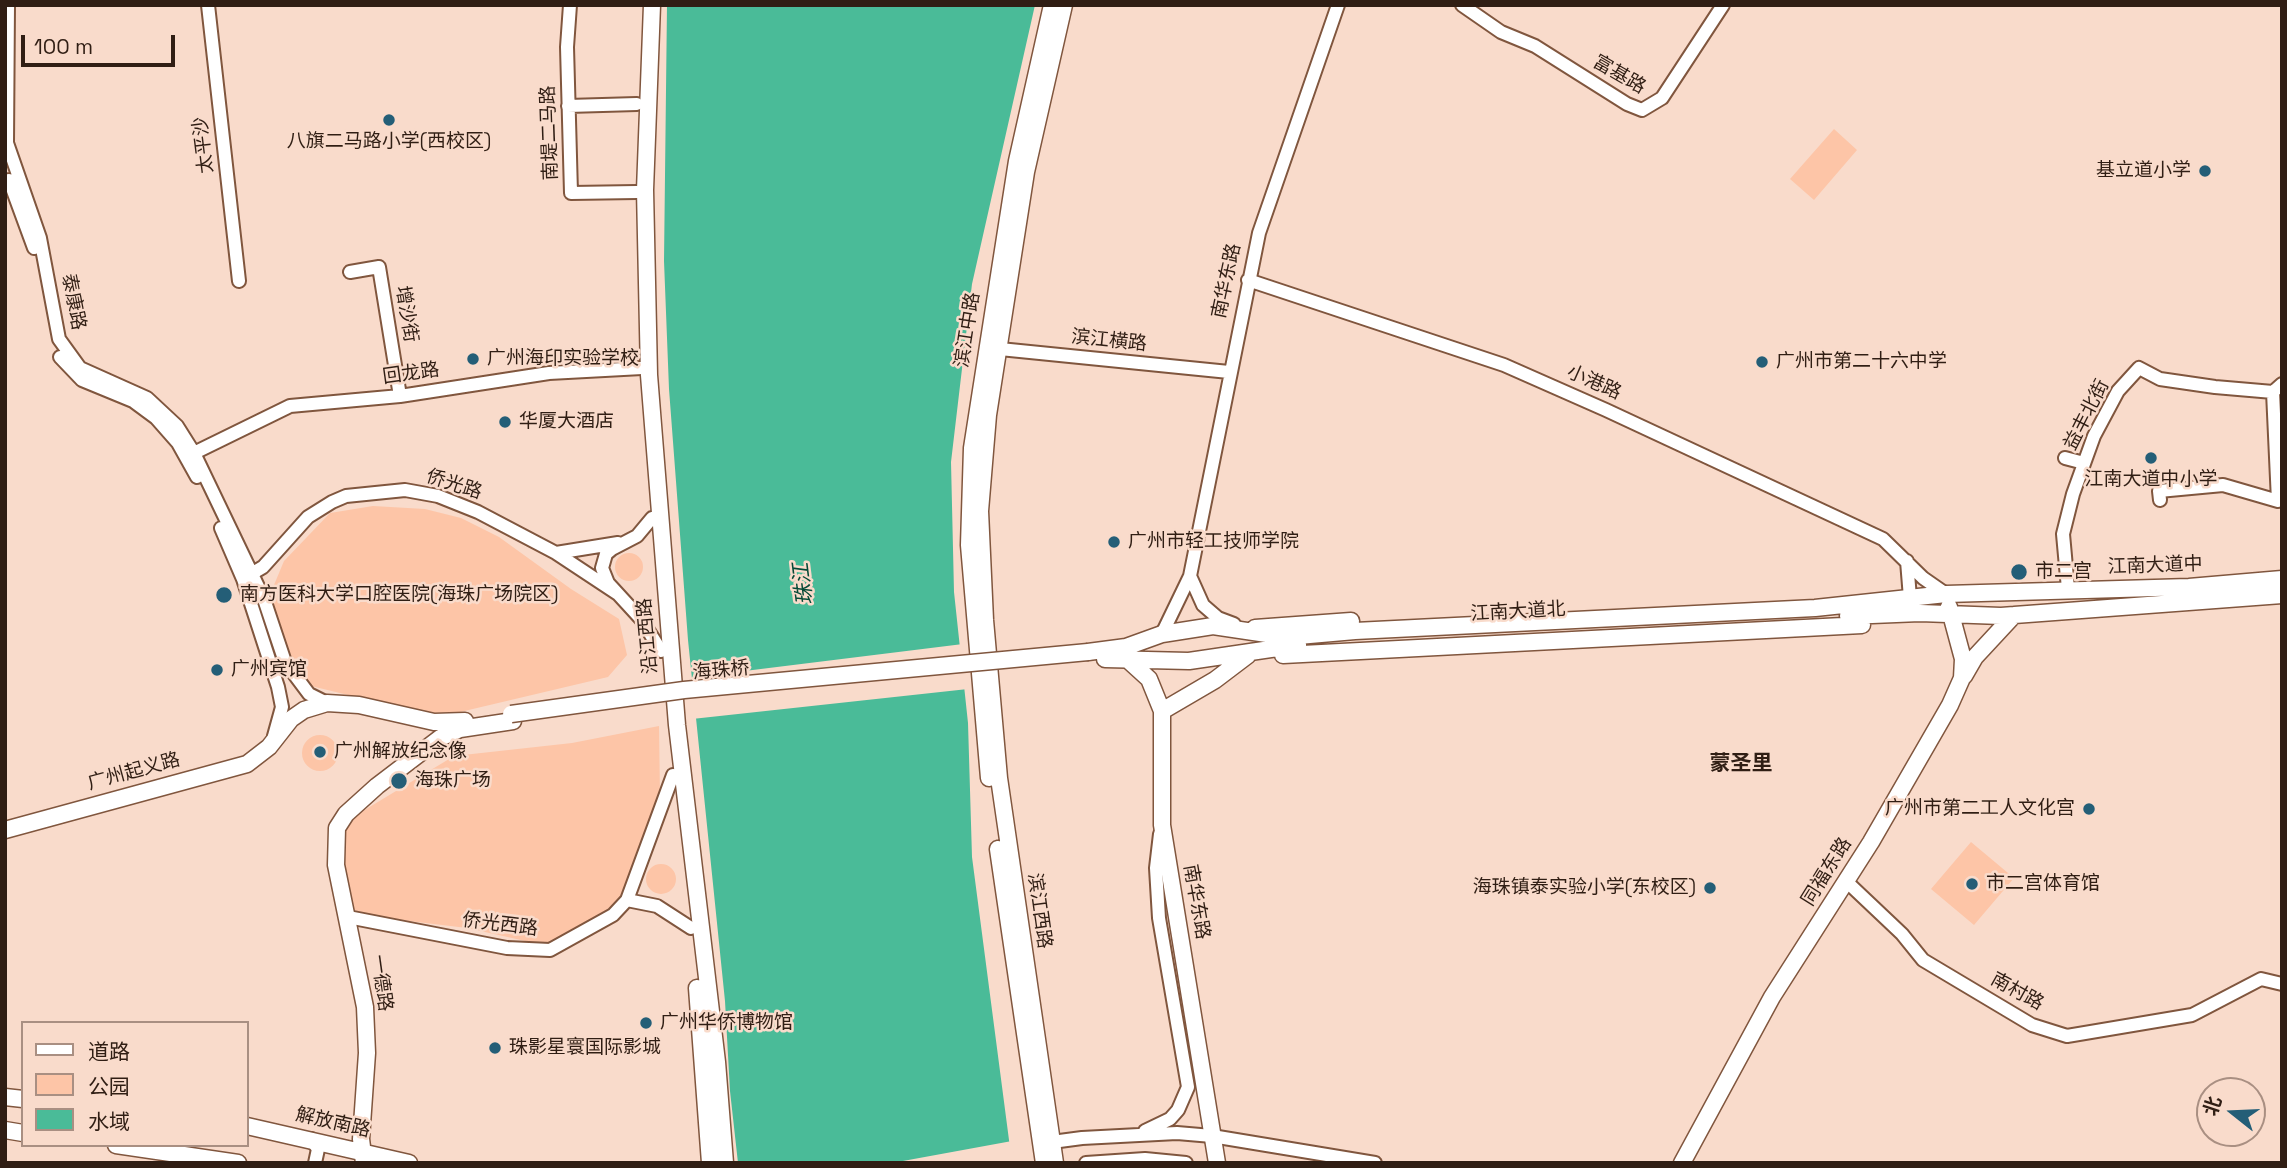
<!DOCTYPE html>
<meta charset="utf-8">
<style>
body{margin:0}
#map{position:relative;width:2287px;height:1168px;overflow:hidden;background:#f9dbcb;font-family:"Space Grotesk","Noto Sans SC",sans-serif}
canvas{display:block}
.frame{position:absolute;inset:0;border:7px solid #301e14;pointer-events:none}
.legend{position:absolute;left:21px;top:1021px;width:228px;height:126px;box-sizing:border-box;background:#f9dbcb;border:2px solid #a98f82;margin:0;padding:9px 12px;list-style:none;font-size:21px;color:#301e14}
.legend li{display:flex;align-items:center;gap:14px;height:35px}
.legend b{width:35px;border:2px solid #a98f82}
.north{position:absolute;left:2196px;top:1077px;width:70px;height:70px;box-sizing:border-box;background:#f9dbcb;border:2px solid #a98f82;border-radius:50%;rotate:288deg;font-size:19px;font-weight:700;line-height:28px;text-align:center;color:#301e14}
.north::after{content:'';display:block;margin:auto;width:24px;height:32px;background:#245e77;clip-path:polygon(50% 0,100% 100%,50% 72%,0 100%)}
.scale{position:absolute;left:21px;top:35px;width:154px;height:32px;box-sizing:border-box;border:4px solid #301e14;border-top:0;padding-left:9px;font-size:21px;line-height:24px;white-space:nowrap;color:#301e14;-webkit-text-stroke:5px #f9dbcb;paint-order:stroke}
</style>
<div id="map">
<canvas width="2287" height="1168"></canvas>
<div class="frame"></div>
<ul class="legend">
<li><b style="height:9px;background:#fff"></b>道路</li>
<li><b style="height:19px;background:#fdc5a7"></b>公园</li>
<li><b style="height:19px;background:#4abb98"></b>水域</li>
</ul>
<div class="north">北</div>
<div class="scale">100 m</div>
</div>
<script>
const c = document.querySelector('canvas').getContext('2d');
c.lineJoin = 'round';
function fill(path, color) { c.fillStyle = color; c.fill(path, 'evenodd'); }
const toPath = rows => new Path2D(rows.map(r => 'M' + r).join(''));
function stroke(path, color, width, dash) { c.strokeStyle = color; c.lineWidth = width; c.lineCap = dash ? 'butt' : 'round'; c.setLineDash(dash || []); c.stroke(path); }
function drawText(font, color, halo, rows, align = 'center') {
  c.font = font + ' "Space Grotesk","Noto Sans SC",sans-serif'; c.lineWidth = 5; c.setLineDash([]); c.textBaseline = 'middle'; c.strokeStyle = halo; c.fillStyle = color; for (const [text, x, y, turn = 0] of rows) {
    c.save(); c.translate(x, y); c.rotate((+turn || 0) * Math.PI / 180); c.textAlign = isNaN(turn) ? turn : align; if (halo) c.strokeText(text, 0, 0); c.fillText(text, 0, 0); c.restore();
  }
}
fill(toPath([
 [1834,129,1857,150,1814,200,1790,179],
 [373,506,425,509,461,518,499,537,571,589,619,619,627,655,608,677,439,717,311,686,282,642,269,597,284,561,330,513],
 '615 567a14 14 0 1 1 28 0a14 14 0 1 1-28 0Z',
 [659,726,660,796,620,898,608,910,560,940,539,944,467,928,384,918,353,910,342,873,344,834,353,817,454,756,572,743],
 '302 753a18 18 0 1 1 36 0a18 18 0 1 1-36 0Z',
 [1971,842,2014,878,1974,925,1931,889],
 '646 879a15 15 0 1 1 30 0a15 15 0 1 1-30 0Z'
]), '#fdc5a7');
fill(toPath([
 [667,5,1035,5,972,284,951,462,954,592,968,723,972,857,1012,1163,738,1163,730,1091,725,1001,688,640,669,389,664,261]
]), '#4abb98');
fill(toPath([
 [963,644,968,689,692,719,688,678],
 [1012,1141,1015,1163,892,1163]
]), '#f9dbcb');
const minor = toPath([
 [8,5,7,143,40,238,59,339,80,368,147,398,177,426,194,453,264,599,285,662,309,694,327,703],
 [208,5,239,281],
 [570,5,567,47,571,193,637,192],
 [1462,5,1501,32,1535,46,1627,104,1642,110,1662,98,1723,5],
 [568,106,637,104],
 [9,180,34,248],
 [350,272,379,267,400,396],
 [1248,280,1504,365,1606,410,1883,539,1923,578,1946,594],
 [990,348,1229,372],
 [60,357,82,380,133,401,156,418,178,443,197,477],
 [194,453,290,406,400,396,549,373,642,368],
 [2065,458,2084,463],
 [2160,500,2159,491,2223,485,2278,501,2273,392],
 [652,518,637,536,612,549,606,554,602,568,608,583,641,619,661,651],
 [221,528,243,579,278,687,282,707,274,736],
 [556,553,618,543],
 [1907,561,1910,598],
 [1190,576,1203,605,1218,618,1234,624],
 [246,577,263,567,308,517,332,502,346,496,405,490,438,496,478,512,556,553,618,594],
 [2068,589,2063,534,2073,494,2094,436,2118,391,2139,368,2160,379,2215,387,2273,392,2282,384],
 [1162,634,1190,576,1259,233,1338,5],
 [1846,881,1902,934,1923,960,2032,1025,2067,1036,2192,1015,2261,979,2282,984],
 [627,900,657,906,691,928],
 [348,917,507,948,550,950,613,915,627,900,673,775],
 [1145,1131,1170,1119,1178,1110,1188,1087,1159,918,1156,868,1160,834],
 [311,1139,318,1149,315,1163],
 [1048,1148,1052,1142,1082,1138,1177,1133,1212,1136,1375,1163],
 [1086,1163,1145,1159,1186,1163]
]);
const major = toPath([
 [652,5,645,190,649,375,677,725,717,1062,725,1163],
 [1848,616,1920,613,2001,616,2282,595],
 [1255,628,1351,621],
 [1088,652,1126,647,1162,634,1213,626,1287,637,1355,631,1815,608,1946,594,2189,587,2282,579],
 [1283,655,1862,625],
 [1105,659,1189,661,1298,645],
 [1127,659,1149,679,1162,711,1162,825,1217,1163],
 [1964,676,1975,657,2014,615],
 [1162,711,1215,680,1248,655],
 [989,778,969,545,972,448,1017,161,1052,5],
 [5,830,247,764,269,747,291,719,304,710,327,703,359,705,434,722,465,721],
 [998,849,1044,1163],
 [697,988,710,1163],
 [5,1097,23,1099],
 [247,1126,409,1163],
 [5,1130,23,1133],
 [116,1145,238,1163],
 [364,1163,361,1139,367,1053,365,1007,336,865,337,828,346,814,377,786,440,738,460,729,513,721],
 [1055,1163,999,778,985,620,980,511,988,415,1026,172,1064,5],
 [1682,1163,1772,997,1871,842,1950,705,1962,678,1963,659,1949,607]
]);
stroke(minor, '#80563e', 16);
stroke(major, '#80563e', 19);
stroke(minor, '#fff', 12);
stroke(major, '#fff', 16);
const majorBridge = toPath([
 [511,714,684,690,1088,652]
]);
stroke(majorBridge, '#80563e', 19, []);
stroke(majorBridge, '#fff', 16);
for (const [x, y, r, color] of [
 [389,120,7,"#245e77"],
 [2205,171,7,"#245e77"],
 [473,359,7,"#245e77"],
 [1762,362,7,"#245e77"],
 [505,422,7,"#245e77"],
 [2151,458,7,"#245e77"],
 [1114,542,7,"#245e77"],
 [2019,572,9,"#245e77"],
 [224,595,9,"#245e77"],
 [217,670,7,"#245e77"],
 [320,752,7,"#245e77"],
 [399,781,9,"#245e77"],
 [2089,809,7,"#245e77"],
 [1972,884,7,"#245e77"],
 [1710,888,7,"#245e77"],
 [646,1023,7,"#245e77"],
 [495,1048,7,"#245e77"]
]) { const dot = new Path2D(); dot.arc(x, y, r, 0, 2 * Math.PI); c.fillStyle = color; c.fill(dot); stroke(dot, '#f9dbcb', 2.5); }
drawText('19px', '#301e14', '#f9dbcb', [
 ["富基路",1619,75,30],
 ["南堤二马路",550,133,-92],
 ["太平沙",204,145,-97],
 ["南华东路",1227,281,-78],
 ["泰康路",73,302,79],
 ["增沙街",406,314,81],
 ["滨江中路",968,330,-81],
 ["滨江横路",1109,341,6],
 ["回龙路",411,374,-8],
 ["小港路",1594,383,24],
 ["益丰北街",2087,415,-63],
 ["侨光路",454,485,18],
 ["江南大道中",2155,566,-2],
 ["江南大道北",1518,612,-3],
 ["沿江西路",648,636,-95],
 ["海珠桥",721,671,-5],
 ["广州起义路",134,772,-15],
 ["同福东路",1827,872,-58],
 ["南华东路",1196,902,80],
 ["滨江西路",1039,911,82],
 ["侨光西路",500,925,7],
 ["一德路",381,983,82],
 ["南村路",2017,992,29],
 ["解放南路",333,1123,13]
]);
drawText('19px', '#301e14', '#f9dbcb', [
 ["八旗二马路小学(西校区)",389,142,"center"],
 ["基立道小学",2191,171,"right"],
 ["广州海印实验学校",487,359],
 ["广州市第二十六中学",1776,362],
 ["华厦大酒店",519,422],
 ["江南大道中小学",2151,480,"center"],
 ["广州市轻工技师学院",1128,542],
 ["市二宫",2035,572],
 ["南方医科大学口腔医院(海珠广场院区)",240,595],
 ["广州宾馆",231,670],
 ["广州解放纪念像",334,752],
 ["海珠广场",415,781],
 ["广州市第二工人文化宫",2075,809,"right"],
 ["市二宫体育馆",1986,884],
 ["海珠镇泰实验小学(东校区)",1696,888,"right"],
 ["广州华侨博物馆",660,1023],
 ["珠影星寰国际影城",509,1048]
], 'left');
drawText('italic 21px', '#054937', '#f9dbcb', [
 ["珠江",804,584,-97]
]);
drawText('bold 21px', '#301e14', '#f9dbcb', [
 ["蒙圣里",1741,764]
]);
</script>
